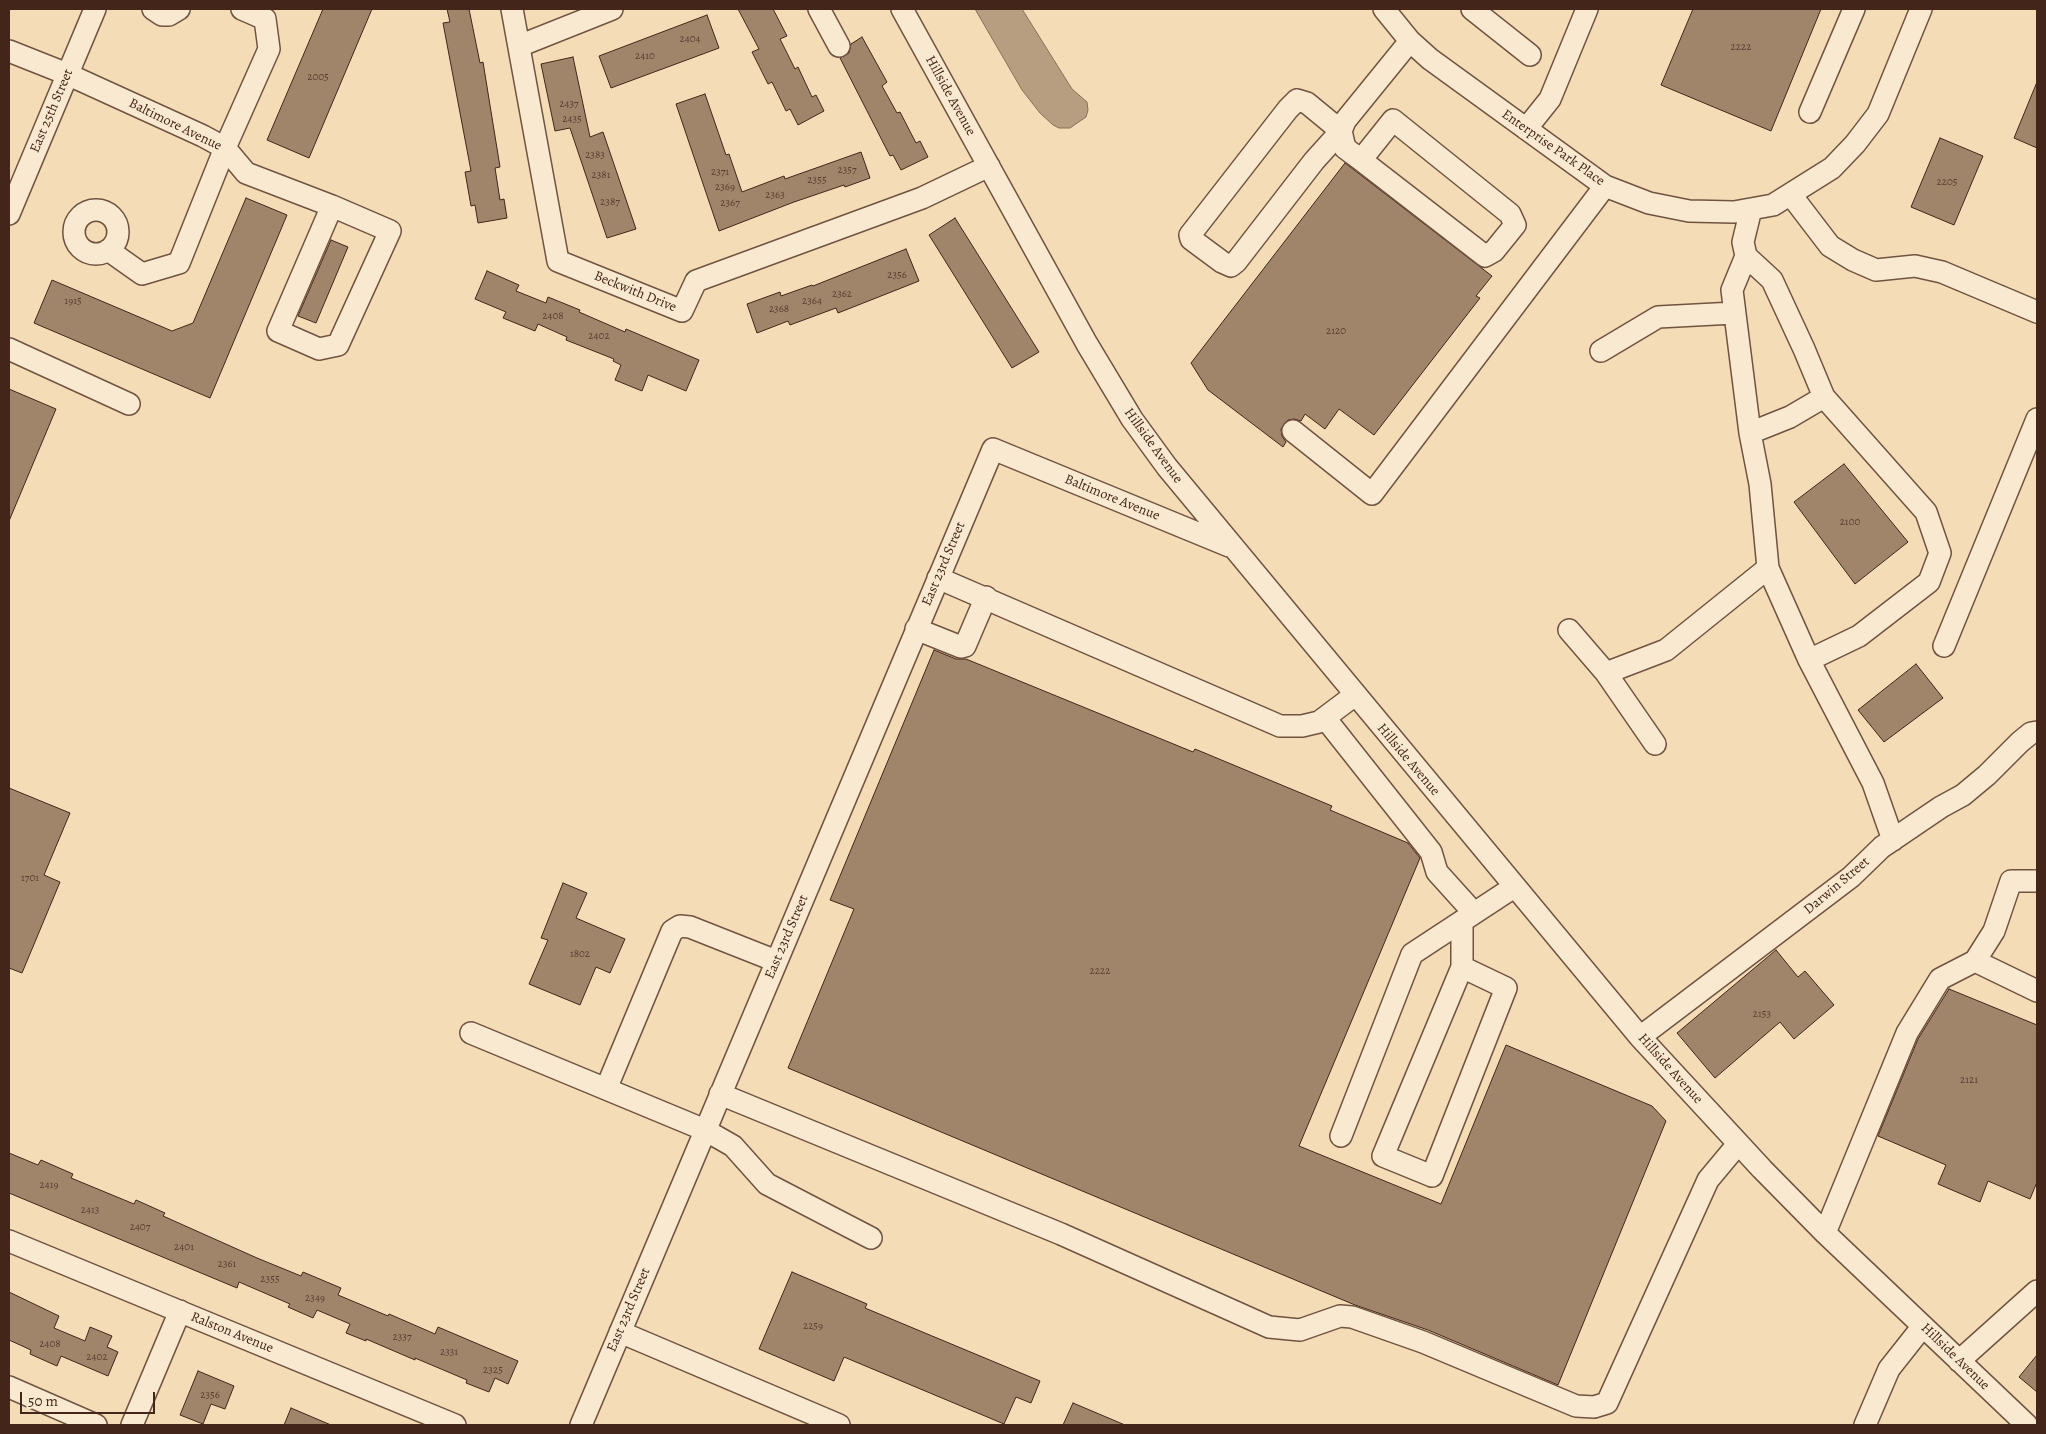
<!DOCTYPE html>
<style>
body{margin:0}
#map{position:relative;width:2046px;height:1434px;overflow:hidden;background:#f4ddb6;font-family:Alegreya,serif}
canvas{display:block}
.frame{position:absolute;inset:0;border:10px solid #44251a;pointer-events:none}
.scale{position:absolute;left:20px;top:1392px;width:135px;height:22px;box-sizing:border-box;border:2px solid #44251a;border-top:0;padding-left:6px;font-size:15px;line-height:18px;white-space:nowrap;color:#44251a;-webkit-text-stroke:4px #f8e9d0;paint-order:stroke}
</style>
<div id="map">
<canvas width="2046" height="1434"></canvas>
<div class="frame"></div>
<div class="scale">50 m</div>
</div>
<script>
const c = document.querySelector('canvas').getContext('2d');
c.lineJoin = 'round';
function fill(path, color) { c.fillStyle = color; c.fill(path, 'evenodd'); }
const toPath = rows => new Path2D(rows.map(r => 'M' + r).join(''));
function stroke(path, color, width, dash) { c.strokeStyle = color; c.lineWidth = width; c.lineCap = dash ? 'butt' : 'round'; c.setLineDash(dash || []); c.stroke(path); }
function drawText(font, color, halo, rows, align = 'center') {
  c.font = font + ' Alegreya,serif'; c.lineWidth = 4; c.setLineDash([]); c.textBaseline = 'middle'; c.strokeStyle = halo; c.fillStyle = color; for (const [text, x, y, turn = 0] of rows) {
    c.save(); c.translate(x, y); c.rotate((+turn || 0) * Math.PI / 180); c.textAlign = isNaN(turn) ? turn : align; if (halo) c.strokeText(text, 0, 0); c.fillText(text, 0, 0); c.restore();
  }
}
const water = toPath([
 [975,9,1022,9,1072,89,1087,102,1088,110,1086,117,1070,128,1059,128,1053,125,1040,113,1022,90,975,9]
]);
fill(water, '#b89e81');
stroke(water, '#8a6e58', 1);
const building = toPath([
 [323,9,372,9,309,158,267,140,323,9],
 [447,9,469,9,480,63,483,62,500,167,495,168,500,200,504,199,507,218,478,223,475,205,471,206,465,172,471,171,443,23,450,22,447,9],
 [738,9,773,9,787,36,780,39,795,69,798,67,812,97,816,95,824,111,798,125,790,109,786,111,772,82,768,84,752,52,759,49,738,9],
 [1693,9,1821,9,1771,131,1661,85,1693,9],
 [707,15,719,48,611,88,599,56,707,15],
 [862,37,887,82,882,86,897,113,900,112,916,143,920,141,928,157,901,170,893,155,890,156,840,58,849,53,851,44,862,37],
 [573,57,590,137,603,132,636,229,607,238,570,128,555,131,541,64,573,57],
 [2037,82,2037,148,2014,138,2037,82],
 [705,94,726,155,729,154,742,192,784,176,785,179,861,152,870,178,845,187,844,185,794,202,719,231,676,104,705,94],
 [1940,138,1983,156,1954,225,1911,207,1940,138],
 [1345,163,1492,276,1476,296,1480,298,1374,435,1339,409,1325,429,1305,414,1301,421,1294,419,1288,420,1281,429,1282,436,1286,442,1283,447,1208,390,1191,363,1345,163],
 [246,198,287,215,210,398,34,323,52,280,172,331,193,323,246,198],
 [955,218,1039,352,1012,368,929,235,955,218],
 [331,240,348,247,316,323,298,316,331,240],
 [906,249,919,281,838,313,836,308,790,325,788,321,757,333,747,304,780,292,781,296,812,285,813,286,906,249],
 [487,271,519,285,516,291,546,303,548,297,580,310,579,312,625,332,626,329,699,360,686,391,648,375,642,391,615,380,621,365,613,361,614,359,566,340,567,337,538,324,535,331,503,318,506,312,475,299,487,271],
 [9,389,56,409,9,521,9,389],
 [1844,464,1908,542,1855,584,1794,502,1844,464],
 [934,650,956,659,966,659,1193,752,1195,749,1332,806,1330,810,1408,843,1420,858,1299,1146,1441,1204,1506,1045,1652,1106,1666,1121,1558,1385,1428,1330,1355,1305,788,1068,854,909,830,900,934,650],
 [1916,664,1943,698,1884,742,1858,710,1916,664],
 [9,788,70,813,44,875,60,882,22,973,9,968,9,788],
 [563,883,587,893,576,918,625,939,610,973,596,967,580,1005,529,984,548,940,541,938,563,883],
 [1776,950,1798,977,1805,971,1834,1005,1794,1039,1780,1022,1715,1078,1677,1033,1776,950],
 [1949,989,2037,1025,2037,1182,2030,1199,1988,1181,1980,1202,1938,1184,1946,1165,1878,1136,1918,1039,1949,989],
 [9,1153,38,1165,41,1160,73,1174,71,1178,134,1204,136,1200,165,1213,163,1216,257,1258,301,1276,303,1272,341,1288,338,1295,388,1316,389,1314,435,1334,438,1327,518,1361,508,1384,495,1378,489,1392,466,1383,467,1380,415,1358,415,1360,366,1339,366,1341,346,1333,350,1324,317,1310,313,1318,288,1307,290,1304,239,1282,237,1288,9,1193,9,1153],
 [792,1272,867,1304,865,1308,1040,1381,1031,1403,1016,1397,1004,1424,844,1357,834,1381,759,1349,792,1272],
 [9,1292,59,1316,54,1328,85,1341,90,1327,112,1336,107,1347,118,1352,108,1376,61,1356,57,1366,30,1354,31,1350,9,1340,9,1292],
 [2037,1355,2037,1392,2019,1377,2037,1355],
 [198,1371,234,1386,225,1409,211,1404,203,1424,180,1415,198,1371],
 [1073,1403,1125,1425,1063,1425,1073,1403],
 [291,1408,331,1425,284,1425,291,1408]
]);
fill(building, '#a0856b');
stroke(building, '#44251a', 1);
const minor = toPath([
 [153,9,162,15,169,15,179,9],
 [512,9,558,261,682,311,696,281,922,198,989,166],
 [819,9,839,46],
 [902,9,1087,344,1132,419,1167,467,1640,1037,1762,1169,1825,1233,2027,1425],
 [1384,9,1410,41,1430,59,1605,186,1649,203,1689,211,1734,212,1773,205,1832,168,1855,144,1878,114,1921,9],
 [1472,9,1530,55],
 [519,46,612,9],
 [9,51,67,74,203,136,225,148,246,173,332,206,390,231,338,345,319,349,278,331,332,206],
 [1297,100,1307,103,1341,131,1314,161,1236,262,1231,266,1222,262,1191,239,1190,235,1288,109,1297,100],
 [1810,112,1854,9],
 [1526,129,1550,99,1587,9],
 [1361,160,1393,120,1510,214,1515,225,1494,251,1485,256,1361,160,1345,148,1341,131,1345,121,1410,41],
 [1791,195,1830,246,1853,260,1876,270,1915,266,1942,272,2037,312],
 '74 232a22 22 0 1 1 44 0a22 22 0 1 1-44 0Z',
 [9,214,95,9],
 [108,250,142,274,179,263,225,148,269,49,265,19,242,9],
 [1746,256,1732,290,1750,433,1760,484,1768,568,1809,660,1873,783,1893,840],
 [9,349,129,404],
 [1601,351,1658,317,1734,313],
 [1293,431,1372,494,1605,186],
 [1750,433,1790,417,1824,397,1804,349,1772,280,1746,256,1743,242,1751,209],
 [938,578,1280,726,1302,726,1319,722,1355,695],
 [916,629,961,647,965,646,986,597],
 [1569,630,1606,673,1655,744],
 [1944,646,2037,419],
 [1809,660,1859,636,1929,582,1940,553,1926,512,1824,397],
 [1606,673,1666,650,1768,568],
 [1325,718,1431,852,1437,872,1474,913],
 [1975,961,1994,931,2011,881,2037,881],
 [1462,967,1506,988,1432,1176,1383,1156,1462,967,1462,921],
 [471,1033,705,1130,733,1146,767,1184,871,1238],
 [1640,1037,1851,877,1882,847,1941,807,1963,795,1987,775,2020,742,2031,733,2037,732],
 [606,1089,672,931,680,926,690,927,776,961],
 [720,1094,1061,1234,1269,1327,1300,1330,1340,1316,1352,1317,1423,1342,1576,1406,1594,1407,1607,1403,1708,1180,1738,1144],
 [1341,1136,1412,954,1514,887],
 [1825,1233,1907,1033,1940,979,1975,961,2037,991],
 [9,1241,455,1425],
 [620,1332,839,1425],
 [1959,1361,2037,1291],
 [9,1387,96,1425],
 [132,1425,180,1311],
 [581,1425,993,449,1229,546],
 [1865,1425,1889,1369,1923,1326]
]);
stroke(minor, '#705341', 24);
stroke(minor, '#f8e9d0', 21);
drawText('11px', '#5b3d2e', null, [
 ["2404",690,39],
 ["2222",1741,47],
 ["2410",645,56],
 ["2005",318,77],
 ["2437",569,104],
 ["2435",572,119],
 ["2383",595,155],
 ["2357",847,170],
 ["2371",720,172],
 ["2381",601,175],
 ["2355",817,180],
 ["2205",1947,182],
 ["2369",725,187],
 ["2363",775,195],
 ["2387",610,202],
 ["2367",730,203],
 ["2356",897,275],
 ["2362",842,294],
 ["1915",73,301],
 ["2364",812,301],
 ["2368",779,309],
 ["2408",553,316],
 ["2120",1336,331],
 ["2402",599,336],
 ["2100",1850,522],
 ["1701",30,878],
 ["1802",580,954],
 ["2222",1100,971],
 ["2153",1762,1014],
 ["2121",1969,1080],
 ["2419",49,1185],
 ["2413",90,1210],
 ["2407",140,1227],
 ["2401",184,1247],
 ["2361",227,1264],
 ["2355",270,1279],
 ["2349",315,1298],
 ["2259",813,1326],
 ["2337",402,1337],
 ["2408",50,1344],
 ["2331",449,1352],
 ["2402",97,1357],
 ["2325",493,1370],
 ["2356",210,1395]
]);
drawText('14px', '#44251a', '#f8e9d0', [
 ["Hillside Avenue",950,96,61],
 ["East 25th Street",52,111,-67],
 ["Baltimore Avenue",175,125,26],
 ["Enterprise Park Place",1553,148,35],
 ["Beckwith Drive",635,292,22],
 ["Hillside Avenue",1153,446,54],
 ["Baltimore Avenue",1112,498,22],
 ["East 23rd Street",944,564,-67],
 ["Hillside Avenue",1408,760,50],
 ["Darwin Street",1837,886,-40],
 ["East 23rd Street",787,937,-67],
 ["Hillside Avenue",1670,1069,48],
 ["East 23rd Street",629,1310,-67],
 ["Ralston Avenue",232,1333,22],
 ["Hillside Avenue",1955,1357,44]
]);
</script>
